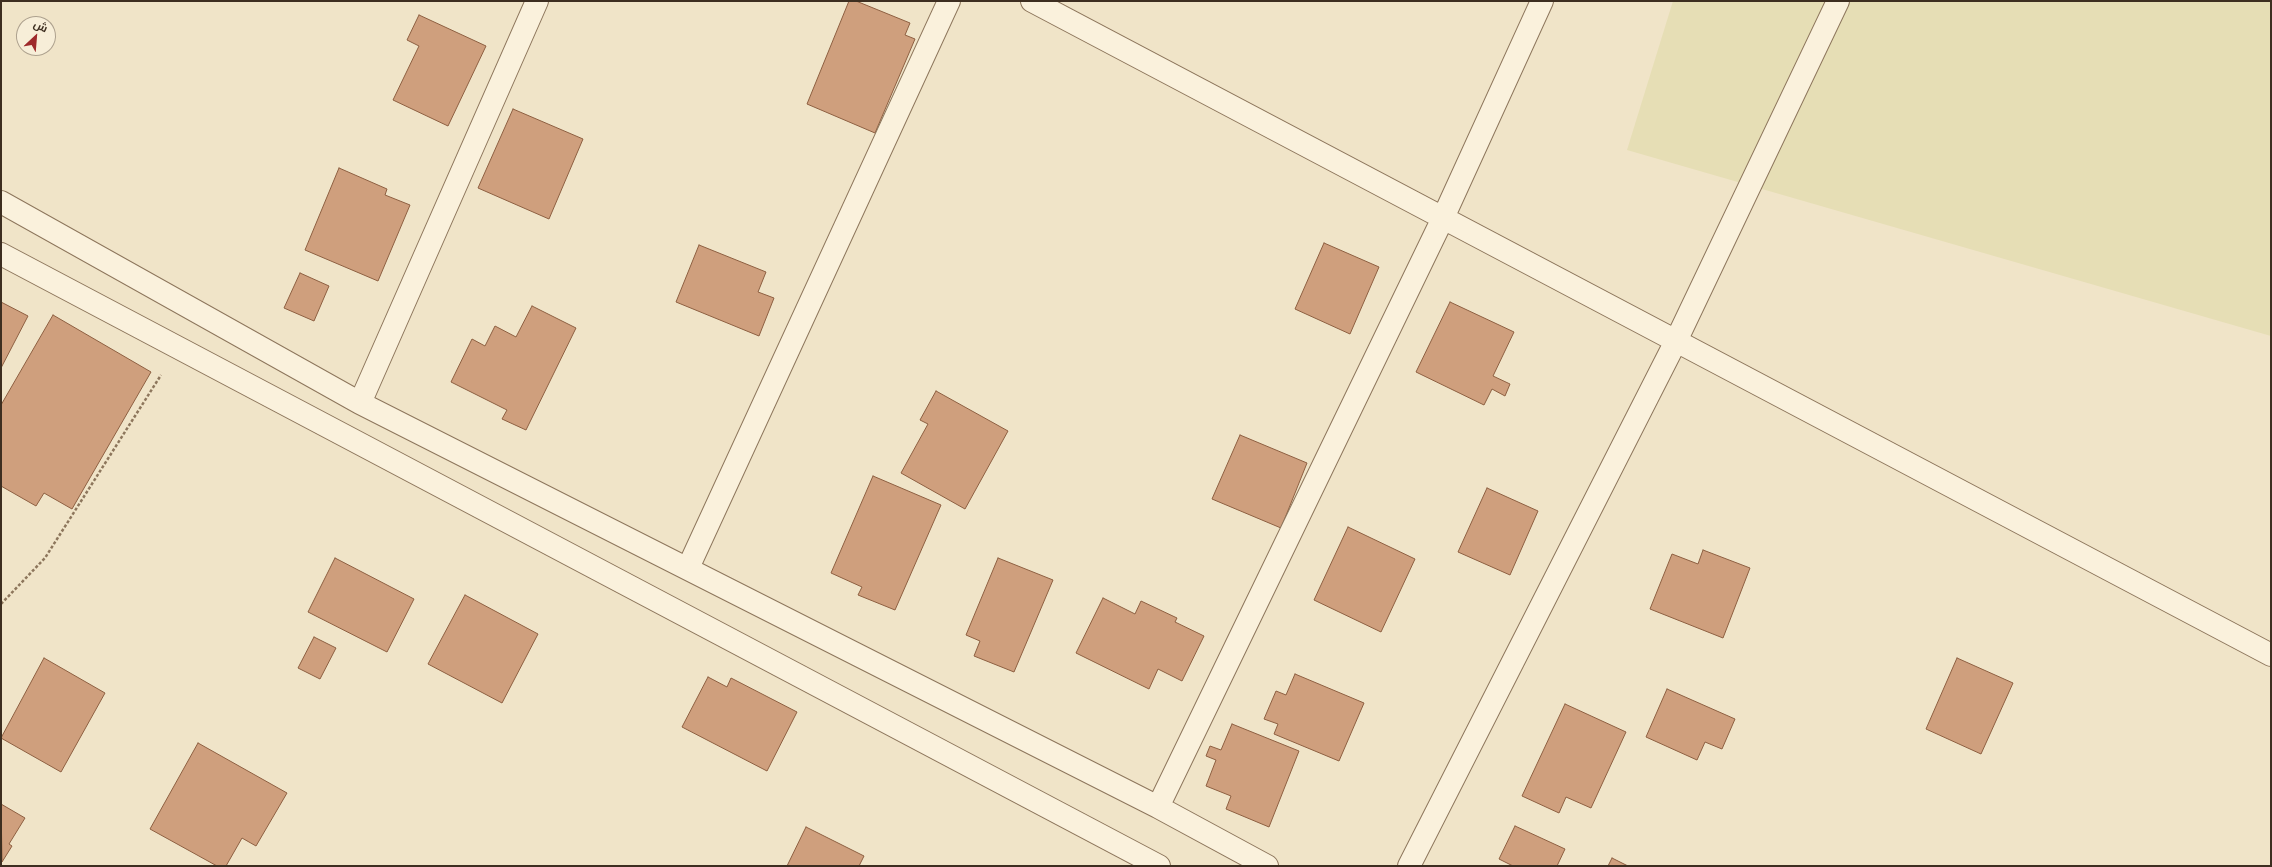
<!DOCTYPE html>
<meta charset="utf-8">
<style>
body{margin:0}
#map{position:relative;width:2272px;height:867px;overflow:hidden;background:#f0e4c8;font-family:"Playfair Display",Cairo,serif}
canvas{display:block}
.frame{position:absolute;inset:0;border:2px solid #3d2e20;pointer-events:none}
.north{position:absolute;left:16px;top:16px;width:40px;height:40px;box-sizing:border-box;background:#f7eed8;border:1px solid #ada18e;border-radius:50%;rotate:26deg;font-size:11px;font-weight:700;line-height:16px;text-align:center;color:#3d2e20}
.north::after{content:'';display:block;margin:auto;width:14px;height:18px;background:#9e2a2b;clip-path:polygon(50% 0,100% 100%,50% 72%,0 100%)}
</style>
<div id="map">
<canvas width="2272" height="867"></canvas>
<div class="frame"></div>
<div class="north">ش</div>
</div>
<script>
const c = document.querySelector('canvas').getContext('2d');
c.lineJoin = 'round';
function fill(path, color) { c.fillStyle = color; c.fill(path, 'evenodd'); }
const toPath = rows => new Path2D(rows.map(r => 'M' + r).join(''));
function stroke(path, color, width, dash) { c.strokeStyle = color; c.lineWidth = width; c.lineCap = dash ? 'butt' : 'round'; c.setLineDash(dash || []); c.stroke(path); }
fill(toPath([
 [1673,1,2271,1,2271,336,1627,150]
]), '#e6deb5');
const building = toPath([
 [849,1,856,1,910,23,905,35,915,39,875,133,807,104,849,1],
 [419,15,486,46,448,126,393,100,419,46,407,40,419,15],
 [513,109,583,139,549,219,478,188,513,109],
 [339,168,387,189,385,195,410,205,378,281,305,250,339,168],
 [1324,243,1379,267,1350,334,1295,309,1324,243],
 [699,245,766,272,758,292,774,298,759,336,676,302,699,245],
 [300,273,329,286,314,321,284,308,300,273],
 [1,302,28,316,1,368,1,302],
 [1450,302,1514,332,1493,376,1510,384,1505,396,1492,389,1484,405,1416,372,1450,302],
 [532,306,576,328,526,430,502,419,507,410,451,382,472,339,485,346,495,326,516,337,532,306],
 [53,315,151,372,72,509,44,493,36,506,1,486,1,405,53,315],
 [936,391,1008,431,965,509,901,473,928,424,920,420,936,391],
 [1240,435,1307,463,1281,528,1212,499,1240,435],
 [873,476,941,505,895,610,858,595,862,587,831,573,873,476],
 [1487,488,1538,511,1510,575,1458,552,1487,488],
 [1348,527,1415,559,1381,632,1314,600,1348,527],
 [1703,550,1750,568,1723,638,1650,609,1672,554,1698,564,1703,550],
 [335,558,414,599,387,652,308,612,335,558],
 [998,558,1053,580,1014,672,974,656,980,641,966,635,998,558],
 [465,595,538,634,502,703,428,664,465,595],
 [1103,598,1135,614,1141,601,1177,618,1175,622,1204,636,1182,681,1158,669,1149,689,1076,653,1103,598],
 [314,637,336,648,320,679,298,668,314,637],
 [44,658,105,693,61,772,1,738,44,658],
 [1957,658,2013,683,1981,754,1926,729,1957,658],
 [1295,674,1364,703,1339,761,1274,734,1278,724,1264,719,1276,691,1286,695,1295,674],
 [708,677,727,687,731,678,797,712,767,771,682,727,708,677],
 [1667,689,1735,719,1722,749,1705,742,1697,760,1646,737,1667,689],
 [1565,704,1626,732,1591,808,1566,797,1559,813,1522,796,1565,704],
 [1232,724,1299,751,1269,827,1226,809,1231,796,1206,786,1216,760,1206,756,1210,746,1221,750,1232,724],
 [198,743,287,793,256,846,242,838,226,866,217,866,150,829,198,743],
 [1,804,25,818,9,844,12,846,2,862,1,804],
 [1515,826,1565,849,1557,866,1513,866,1499,859,1515,826],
 [806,827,864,856,859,866,787,866,806,827],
 [1612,858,1628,866,1608,866,1612,858]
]);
fill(building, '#cf9f7d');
stroke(building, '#8d5f41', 1);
const minor = toPath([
 [1032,1,2271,655],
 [1,202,360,403,1158,807,1267,866],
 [1,254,1159,866],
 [360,403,537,1],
 [688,568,949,1],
 [1158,807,1443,218,1542,1],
 [1409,866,1676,341,1838,1]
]);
stroke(minor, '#8d765c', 24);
stroke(toPath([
 [1,604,45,558,161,375]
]), '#8d765c', 2.5, [3, 2]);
stroke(minor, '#faf1dc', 22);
</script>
